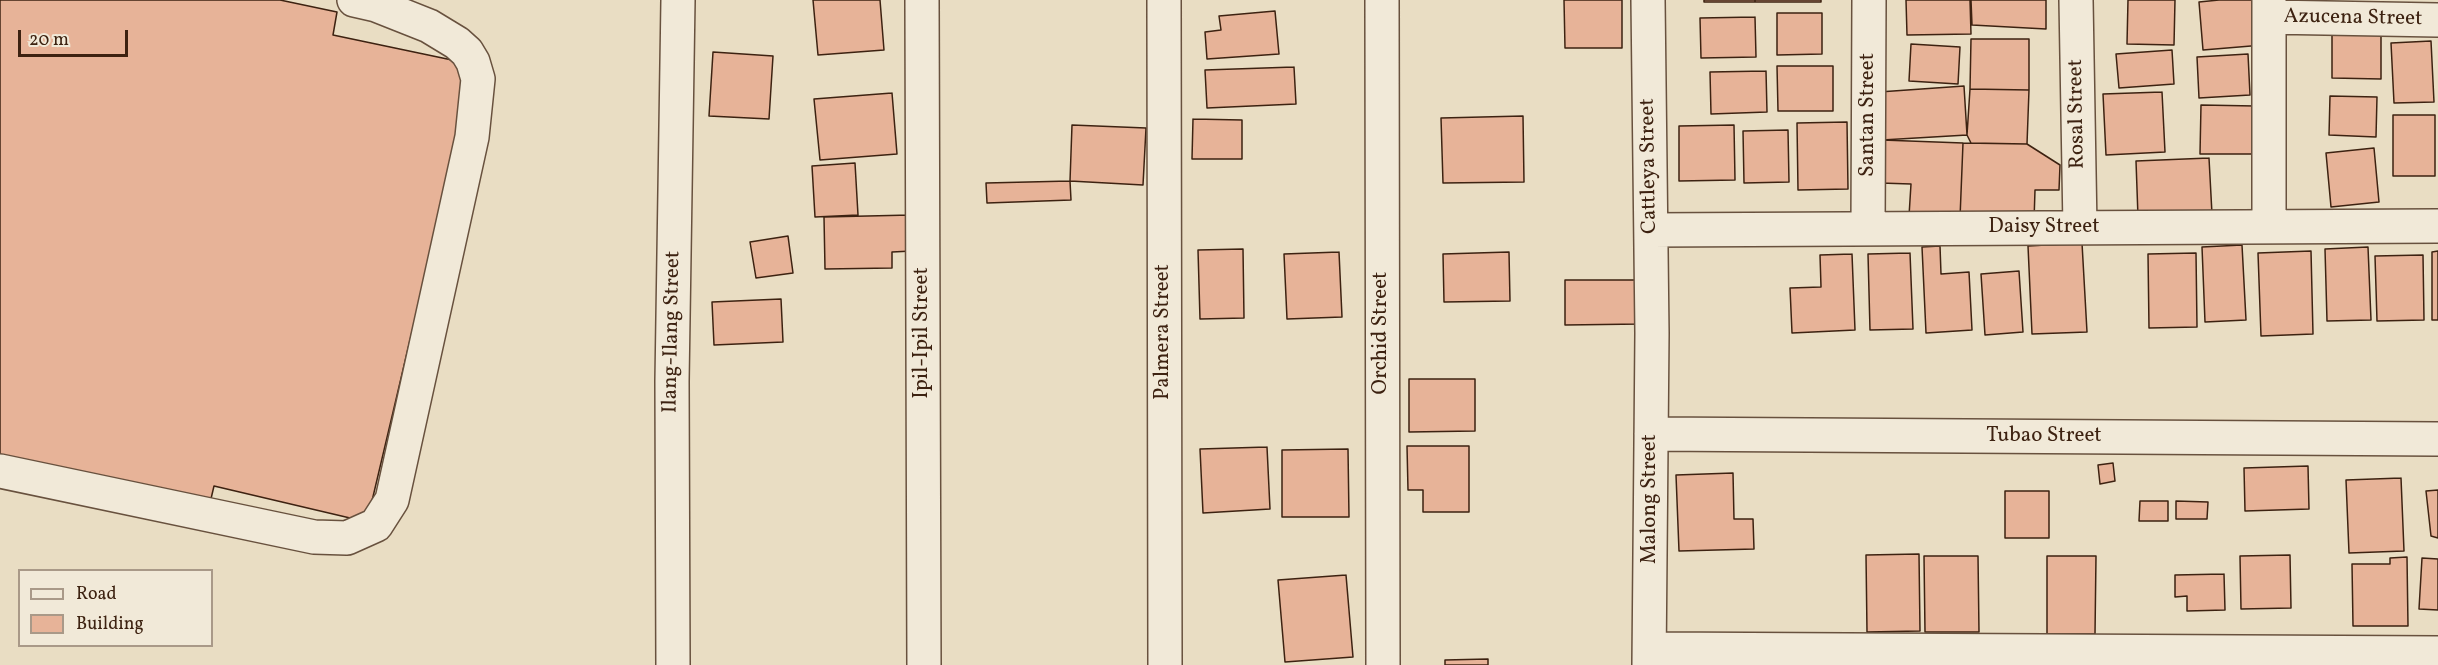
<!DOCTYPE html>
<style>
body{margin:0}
#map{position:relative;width:2438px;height:665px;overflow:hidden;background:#e9ddc3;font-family:Vollkorn,serif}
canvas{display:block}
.legend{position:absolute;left:18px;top:569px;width:195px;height:78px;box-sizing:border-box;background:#f1e9d8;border:2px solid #a99988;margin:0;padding:8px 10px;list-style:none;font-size:18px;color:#3d2211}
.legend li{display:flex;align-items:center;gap:12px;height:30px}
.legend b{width:30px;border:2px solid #a99988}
.scale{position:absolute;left:18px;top:30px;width:110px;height:27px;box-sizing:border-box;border:3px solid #3d2211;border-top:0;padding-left:8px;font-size:18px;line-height:21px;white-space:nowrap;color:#3d2211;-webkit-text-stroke:4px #f1e9d8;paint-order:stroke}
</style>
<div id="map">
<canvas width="2438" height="665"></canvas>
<ul class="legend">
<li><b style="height:8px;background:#f1e9d8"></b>Road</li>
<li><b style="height:16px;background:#e7b398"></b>Building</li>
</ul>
<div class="scale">20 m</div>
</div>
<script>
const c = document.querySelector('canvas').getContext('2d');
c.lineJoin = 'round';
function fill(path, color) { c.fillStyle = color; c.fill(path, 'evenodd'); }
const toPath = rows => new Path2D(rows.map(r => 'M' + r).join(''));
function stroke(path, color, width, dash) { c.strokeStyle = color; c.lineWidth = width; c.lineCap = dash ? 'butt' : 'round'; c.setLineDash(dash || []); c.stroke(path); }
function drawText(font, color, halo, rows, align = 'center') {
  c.font = font + ' Vollkorn,serif'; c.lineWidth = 4.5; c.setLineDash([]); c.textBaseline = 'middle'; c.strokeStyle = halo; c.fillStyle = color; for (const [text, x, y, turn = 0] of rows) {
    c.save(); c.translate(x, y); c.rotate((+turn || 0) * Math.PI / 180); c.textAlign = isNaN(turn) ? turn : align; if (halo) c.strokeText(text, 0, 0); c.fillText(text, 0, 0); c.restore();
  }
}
const building = toPath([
 [0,0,280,0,337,12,333,35,471,64,443,201,367,522,214,486,210,503,0,455,0,0],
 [813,0,880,0,884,50,818,55,813,0],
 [1564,0,1622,0,1622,48,1565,48,1564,0],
 [1704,0,1755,0,1755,2,1704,2,1704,0],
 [1755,0,1821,0,1821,2,1755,2,1755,0],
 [1906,0,1970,0,1971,34,1907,35,1906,0],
 [1971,0,2046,0,2046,29,1972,25,1971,0],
 [2128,0,2175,0,2174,45,2127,44,2128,0],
 [2219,0,2259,0,2263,45,2203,50,2199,2,2219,0],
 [1275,11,1279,54,1207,59,1205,32,1221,30,1219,16,1275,11],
 [1777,13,1822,13,1822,54,1777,55,1777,13],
 [1755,17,1756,57,1701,58,1700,18,1755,17],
 [2332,34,2381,35,2381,79,2332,78,2332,34],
 [1971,39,2029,39,2029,90,1970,89,1971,39],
 [2431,41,2434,102,2394,103,2391,43,2431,41],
 [1911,44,1960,47,1958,84,1909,81,1911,44],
 [2172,50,2174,84,2119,88,2116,54,2172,50],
 [713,52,773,56,769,119,709,116,713,52],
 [2248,54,2250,95,2199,98,2197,57,2248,54],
 [1777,66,1833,66,1833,111,1778,111,1777,66],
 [1294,67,1296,104,1207,108,1205,70,1294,67],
 [1766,71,1767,112,1711,114,1710,72,1766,71],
 [1964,86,1967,135,1882,140,1879,92,1964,86],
 [1970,89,2029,90,2027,144,1971,143,1967,135,1970,89],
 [2162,92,2165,152,2106,155,2103,94,2162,92],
 [892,93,897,154,820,160,814,99,892,93],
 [2330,96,2377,97,2376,137,2329,135,2330,96],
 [2201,105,2255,106,2255,154,2200,154,2201,105],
 [2393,115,2435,115,2435,176,2393,176,2393,115],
 [1523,116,1524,182,1443,183,1441,118,1523,116],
 [1193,119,1242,120,1242,159,1192,159,1193,119],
 [1847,122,1848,189,1798,190,1797,123,1847,122],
 [1072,125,1146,128,1143,185,1070,181,1072,125],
 [1734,125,1735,180,1679,181,1679,126,1734,125],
 [1788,130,1789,182,1744,183,1743,131,1788,130],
 [1882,140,1963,143,1960,218,1909,216,1911,184,1880,183,1882,140],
 [1963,143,2027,144,2060,165,2059,190,2035,190,2034,221,1960,218,1963,143],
 [2374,148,2379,202,2331,207,2326,153,2374,148],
 [2209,158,2212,214,2138,217,2136,161,2209,158],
 [855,163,858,215,815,217,812,166,855,163],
 [1070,181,1071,200,987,203,986,183,1070,181],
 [911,215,912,251,892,252,892,268,825,269,824,217,911,215],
 [788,236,793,273,756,278,750,242,788,236],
 [2082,243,2087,332,2032,334,2028,246,2082,243],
 [2242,245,2246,320,2205,322,2202,247,2242,245],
 [1940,246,1941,274,1969,272,1972,330,1926,333,1922,247,1940,246],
 [2368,247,2371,320,2327,321,2325,249,2368,247],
 [1243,249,1244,318,1200,319,1198,250,1243,249],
 [2311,251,2313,334,2261,336,2258,253,2311,251],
 [2438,251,2438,320,2432,320,2432,252,2438,251],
 [1339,252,1342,317,1287,319,1284,254,1339,252],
 [1509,252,1510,301,1444,302,1443,254,1509,252],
 [1910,253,1913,329,1870,330,1868,254,1910,253],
 [2196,253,2197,327,2149,328,2148,254,2196,253],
 [1852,254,1855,330,1792,333,1790,288,1821,287,1820,255,1852,254],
 [2423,255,2424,320,2377,321,2375,256,2423,255],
 [2019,271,2023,332,1985,335,1981,274,2019,271],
 [1565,280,1641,280,1641,324,1565,325,1565,280],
 [781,299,783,342,714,345,712,302,781,299],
 [1409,379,1475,379,1475,431,1409,432,1409,379],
 [1407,446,1469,446,1469,512,1423,512,1423,490,1408,490,1407,446],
 [1267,447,1270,509,1203,513,1200,449,1267,447],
 [1348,449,1349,517,1282,517,1282,450,1348,449],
 [2113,463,2115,481,2100,484,2098,465,2113,463],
 [2308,466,2309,509,2245,511,2244,468,2308,466],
 [1733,473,1734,519,1753,519,1754,549,1679,551,1676,475,1733,473],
 [2401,478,2404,551,2349,553,2346,480,2401,478],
 [2438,490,2438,538,2431,536,2426,491,2438,490],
 [2005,491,2049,491,2049,538,2005,538,2005,491],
 [2140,501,2168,501,2168,521,2139,521,2140,501],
 [2176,501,2208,502,2207,519,2176,519,2176,501],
 [1919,554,1920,631,1867,632,1866,555,1919,554],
 [2290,555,2291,608,2241,609,2240,556,2290,555],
 [1924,556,1978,556,1979,632,1925,632,1924,556],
 [2047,556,2096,556,2095,634,2047,634,2047,556],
 [2407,557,2408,626,2353,626,2352,564,2390,564,2390,558,2407,557],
 [2422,558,2438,559,2438,610,2419,609,2422,558],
 [2224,574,2225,610,2187,611,2187,596,2175,597,2175,575,2224,574],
 [1346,575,1353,657,1285,662,1278,580,1346,575],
 [1488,659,1488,665,1445,665,1445,660,1488,659]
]);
fill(building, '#e7b398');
stroke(building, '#3d2211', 1.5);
const minor = toPath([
 [922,0,924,665],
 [1164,0,1165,665],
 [1382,0,1383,665],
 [1648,0,1652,333,1649,665],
 [2076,0,2080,228],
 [2269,17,2438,20],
 [2269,226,2269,0],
 [1868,229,1869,0],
 [1651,230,2438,226],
 [1651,434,2438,439],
 [0,471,314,537,347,538,376,525,392,500,472,137,478,79,473,62,467,52,457,43,429,26,376,5,354,0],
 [1650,649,2438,653],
 [673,665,672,381,678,0]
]);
stroke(minor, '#68513e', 36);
stroke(minor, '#f1e9d8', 33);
drawText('21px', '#3d2211', '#f1e9d8', [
 ["Azucena Street",2353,19,1],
 ["Rosal Street",2078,114,-91],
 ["Santan Street",1869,115,-90],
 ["Cattleya Street",1650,166,-91],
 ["Daisy Street",2044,228],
 ["Ilang-Ilang Street",673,332,-89],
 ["Palmera Street",1164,332,-90],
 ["Ipil-Ipil Street",923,333,-90],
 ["Orchid Street",1382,333,-90],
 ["Tubao Street",2044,437],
 ["Malong Street",1651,499,-90]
]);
</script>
